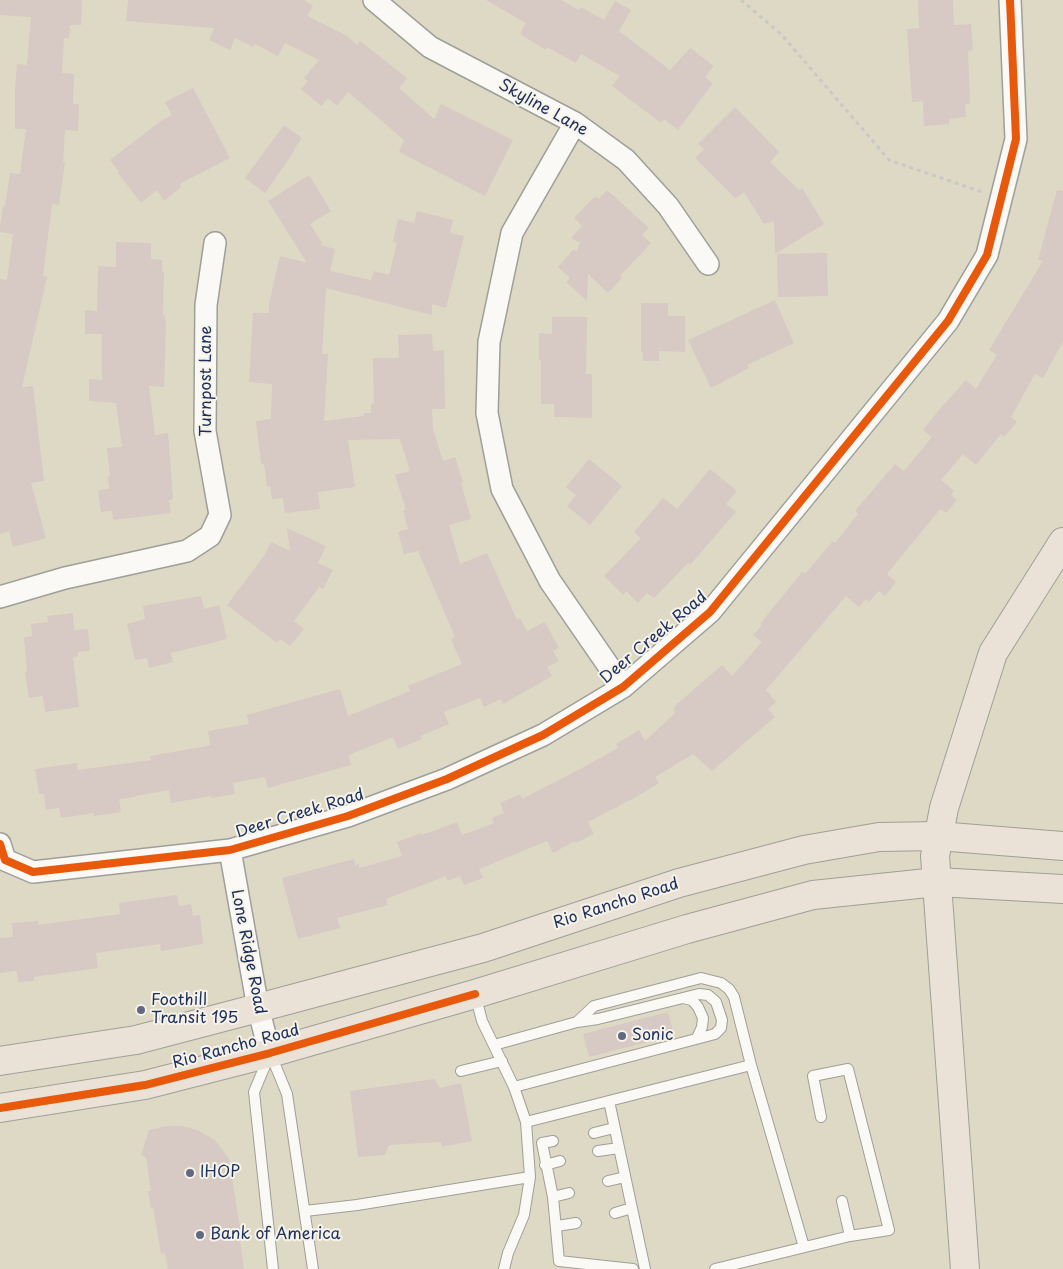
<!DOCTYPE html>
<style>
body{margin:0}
canvas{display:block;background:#ded9c4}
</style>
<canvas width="1063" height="1269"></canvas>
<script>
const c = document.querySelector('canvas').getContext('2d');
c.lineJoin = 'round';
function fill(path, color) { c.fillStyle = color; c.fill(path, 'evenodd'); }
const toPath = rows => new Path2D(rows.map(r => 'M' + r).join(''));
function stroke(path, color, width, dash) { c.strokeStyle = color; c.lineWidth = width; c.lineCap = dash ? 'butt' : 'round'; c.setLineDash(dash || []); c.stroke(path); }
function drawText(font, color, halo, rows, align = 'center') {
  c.font = font + ' "Playpen Sans",sans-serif'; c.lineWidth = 4; c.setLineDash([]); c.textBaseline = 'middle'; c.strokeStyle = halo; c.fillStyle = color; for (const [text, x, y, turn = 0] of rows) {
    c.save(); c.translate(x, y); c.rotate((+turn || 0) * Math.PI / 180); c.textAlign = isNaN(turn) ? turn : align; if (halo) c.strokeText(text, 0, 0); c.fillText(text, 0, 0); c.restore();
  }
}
fill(toPath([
 [0,0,82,0,81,25,70,25,69,38,64,38,62,73,74,74,73,104,79,104,78,131,65,130,63,162,65,162,59,205,52,204,43,276,47,277,22,387,33,386,44,481,31,483,46,538,13,547,9,531,0,534,0,279,7,280,13,234,0,232,0,227,3,206,5,206,10,173,20,174,26,129,15,129,15,90,17,64,27,65,31,17,0,15],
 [128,0,303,0,313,5,307,16,347,36,357,45,360,41,407,78,399,88,434,119,441,104,513,140,485,196,399,152,404,140,348,92,337,106,328,98,321,106,301,89,308,81,304,78,319,60,285,43,278,56,255,44,253,47,235,38,230,50,209,40,214,28,126,21],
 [486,0,561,0,579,10,581,7,604,20,615,1,631,10,619,31,670,70,690,48,714,66,705,77,713,83,678,130,664,119,661,123,612,86,620,76,581,54,576,63,547,47,546,50,520,34,526,23],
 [918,0,953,0,954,25,971,24,973,50,968,51,970,104,965,104,966,117,949,119,949,124,924,126,923,101,912,102,907,29,919,28],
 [193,88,230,158,179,184,181,187,164,201,157,190,141,203,118,173,119,172,110,160,161,121,172,115,165,102],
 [735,107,779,152,770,162,799,190,802,188,824,224,775,254,774,221,764,224,744,192,735,198,695,158,704,149,698,144],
 [284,125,302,138,294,149,295,150,265,193,245,178],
 [309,175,331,211,310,224,322,243,320,245,335,249,330,271,371,280,374,271,389,275,397,243,393,242,398,219,414,223,417,211,453,220,450,233,464,236,446,308,432,304,432,315,326,288,322,354,328,354,324,421,364,416,364,413,371,413,371,404,374,403,373,358,399,358,398,335,432,334,433,351,444,350,445,409,432,409,433,429,443,461,455,457,463,482,461,483,471,519,449,525,460,564,487,553,517,620,520,618,527,631,545,622,559,648,553,651,559,661,547,667,552,676,503,704,501,699,484,707,480,698,444,712,449,724,421,736,422,739,398,749,393,737,349,755,351,765,268,788,265,777,233,783,235,794,211,798,211,796,171,803,169,790,136,796,136,797,119,799,121,812,94,816,94,813,61,818,59,808,46,810,44,794,39,794,35,769,77,763,78,770,151,760,150,756,202,747,210,745,208,731,249,724,247,715,340,689,348,716,410,691,408,686,462,664,451,639,455,637,418,551,404,554,398,532,408,529,403,510,406,510,395,475,410,471,400,439,348,440,355,487,318,492,320,509,285,513,283,498,272,499,270,486,267,486,264,464,261,464,256,421,271,419,272,384,249,382,253,313,269,313,269,304,280,256,307,263,268,201],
 [607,190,649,228,642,235,651,243,620,276,622,278,608,293,588,274,587,301,566,282,570,278,558,267,573,250,577,251,580,243,571,238,582,226,574,218,593,198,594,199,596,196,599,199],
 [1057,190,1063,191,1063,342,1043,378,1035,374,1011,417,1017,422,1004,437,1001,434,976,465,963,454,941,480,954,491,951,495,957,500,946,513,940,509,887,574,896,582,885,596,879,591,869,602,866,599,859,607,846,596,766,690,776,702,768,709,775,717,712,771,693,754,655,777,659,783,634,798,588,822,594,834,576,843,575,841,553,853,547,841,479,869,483,878,464,885,460,876,447,881,446,876,386,899,388,905,337,918,340,928,298,939,282,878,354,859,355,865,359,864,359,868,402,856,397,842,421,833,422,835,457,822,462,835,494,823,492,818,504,813,500,803,520,794,522,799,584,767,618,748,616,744,639,730,645,741,675,713,673,710,676,705,722,665,732,676,762,642,753,635,762,625,760,624,802,572,805,574,833,541,835,543,858,514,855,511,895,464,904,471,932,437,923,430,939,410,966,380,976,389,997,355,989,350,1043,261,1038,260],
 [116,242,151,243,151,259,162,260,162,272,164,272,163,315,165,315,166,322,164,387,149,386,155,435,168,433,173,499,169,500,171,513,113,520,112,511,101,512,98,490,109,489,108,477,110,476,107,448,122,447,116,403,89,401,89,379,102,380,102,334,85,334,85,310,97,311,98,266,116,267],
 [827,253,828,296,778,297,777,254],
 [775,300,794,343,747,365,749,368,711,388,688,340],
 [641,303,668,303,668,316,685,316,685,352,659,351,659,361,643,361,643,352,641,352],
 [552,317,587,317,586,374,592,374,592,418,554,417,554,404,541,404,541,360,539,360,539,333,552,334],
 [589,459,622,486,590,525,567,506,576,495,566,487],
 [710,469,737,491,726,504,736,512,690,565,688,563,654,598,647,593,638,603,626,591,623,595,604,576,641,538,634,532,663,498,677,509],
 [287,528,326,546,318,563,333,570,323,589,319,587,294,621,304,629,290,646,280,639,277,643,227,605,264,556,271,542,290,551],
 [201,596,204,609,219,605,227,639,171,653,173,662,149,668,147,658,135,660,127,624,145,619,143,606],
 [73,613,74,630,88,629,90,651,78,652,78,656,73,657,79,707,45,712,43,696,29,698,25,672,27,672,24,638,32,636,31,624,48,622,47,616],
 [177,895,179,906,191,904,193,916,200,915,203,944,161,951,160,944,96,953,98,968,34,977,34,981,18,982,17,971,0,973,0,938,13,937,12,923,38,921,38,925,120,914,119,903],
 [668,1012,674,1035,589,1057,583,1034],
 [434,1079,440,1088,461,1083,472,1141,442,1147,441,1142,389,1145,385,1155,358,1157,350,1091],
 [166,1126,182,1126,197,1130,215,1140,229,1159,242,1240,240,1241,244,1269,168,1269,165,1253,161,1254,153,1208,151,1208,148,1191,151,1191,146,1157,141,1155,149,1130]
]), '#d7c9c3');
const lane = toPath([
 [475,994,482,1021,514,1087,526,1122,530,1177,524,1215,508,1253,504,1269],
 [683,998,692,1000,698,1007,703,1018,702,1027,697,1038],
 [494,1045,577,1022,594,1006,701,978,721,983,729,989,734,997,751,1065,804,1247],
 [271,1055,287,1094,313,1269],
 [269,1056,254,1092,273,1269],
 [461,1071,502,1061],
 [514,1087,715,1034,721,1028,722,1020,716,1002,708,995,699,994,598,1019,577,1022],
 [609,1101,645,1269],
 [526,1122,751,1065],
 [594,1133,614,1128],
 [553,1141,542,1143,553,1197,559,1261,633,1269],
 [598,1151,619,1148],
 [545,1165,560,1161],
 [608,1181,625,1177],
 [553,1197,569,1193],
 [842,1201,850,1236],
 [305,1211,357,1205,530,1177],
 [615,1213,632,1208],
 [557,1226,576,1223],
 [715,1269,850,1236,889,1230,848,1069,813,1076,821,1117]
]);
const street = toPath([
 [374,0,430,47,575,123,626,160,668,206,708,264],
 [575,123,512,233,489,342,487,413,502,489,550,581,623,687],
 [0,597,65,578,187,551,210,536,220,515,205,431,206,305,215,243],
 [0,844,5,860,33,872,230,850,348,816,447,779,543,735,623,687,710,612,948,321,987,255,1016,139,1010,0],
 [230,850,258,1008,270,1053]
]);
const primary = toPath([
 [0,1061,136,1040,258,1008,483,948,679,883,804,850,879,837,938,836,1063,846],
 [0,1108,145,1085,270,1053,475,994,687,929,813,895,937,882,1063,889]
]);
const highway = toPath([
 [965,1269,935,856,944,808,993,653,1063,542]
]);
stroke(lane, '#9f9f99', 12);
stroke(street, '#9f9f99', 24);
stroke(primary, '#9f9f99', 30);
stroke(highway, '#9f9f99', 30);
stroke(toPath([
 [741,0,781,34,889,160,982,192]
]), '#c8c9c7', 3, [4, 4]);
stroke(lane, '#faf9f6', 10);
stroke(street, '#faf9f6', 21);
stroke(primary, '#eae2d6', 28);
stroke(highway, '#eae2d6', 28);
stroke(toPath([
 [0,844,5,860,33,872,230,850,348,816,447,779,543,735,623,687,710,612,948,321,987,255,1016,139,1010,0],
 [0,1108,145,1085,270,1053,475,994]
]), '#e8590c', 8);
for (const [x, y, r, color] of [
 [141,1010,5,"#5f6a82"],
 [622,1036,5,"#5f6a82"],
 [190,1173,5,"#5f6a82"],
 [200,1235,5,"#5f6a82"]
]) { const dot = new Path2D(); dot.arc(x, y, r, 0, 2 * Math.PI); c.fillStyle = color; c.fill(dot); stroke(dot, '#f7f3e8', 2); }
drawText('16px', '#1b2f5e', '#f7f3e8', [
 ["Skyline Lane",543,108,29],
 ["Turnpost Lane",207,381,-90],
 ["Deer Creek Road",654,638,-40],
 ["Deer Creek Road",300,814,-17],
 ["Rio Rancho Road",616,904,-18],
 ["Lone Ridge Road",248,952,79],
 ["Rio Rancho Road",236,1047,-15]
]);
drawText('16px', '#1b2f5e', '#f7f3e8', [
 ["Foothill",151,1001],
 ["Transit 195",151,1019],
 ["Sonic",632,1036],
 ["IHOP",200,1173],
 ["Bank of America",210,1235]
], 'left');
</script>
